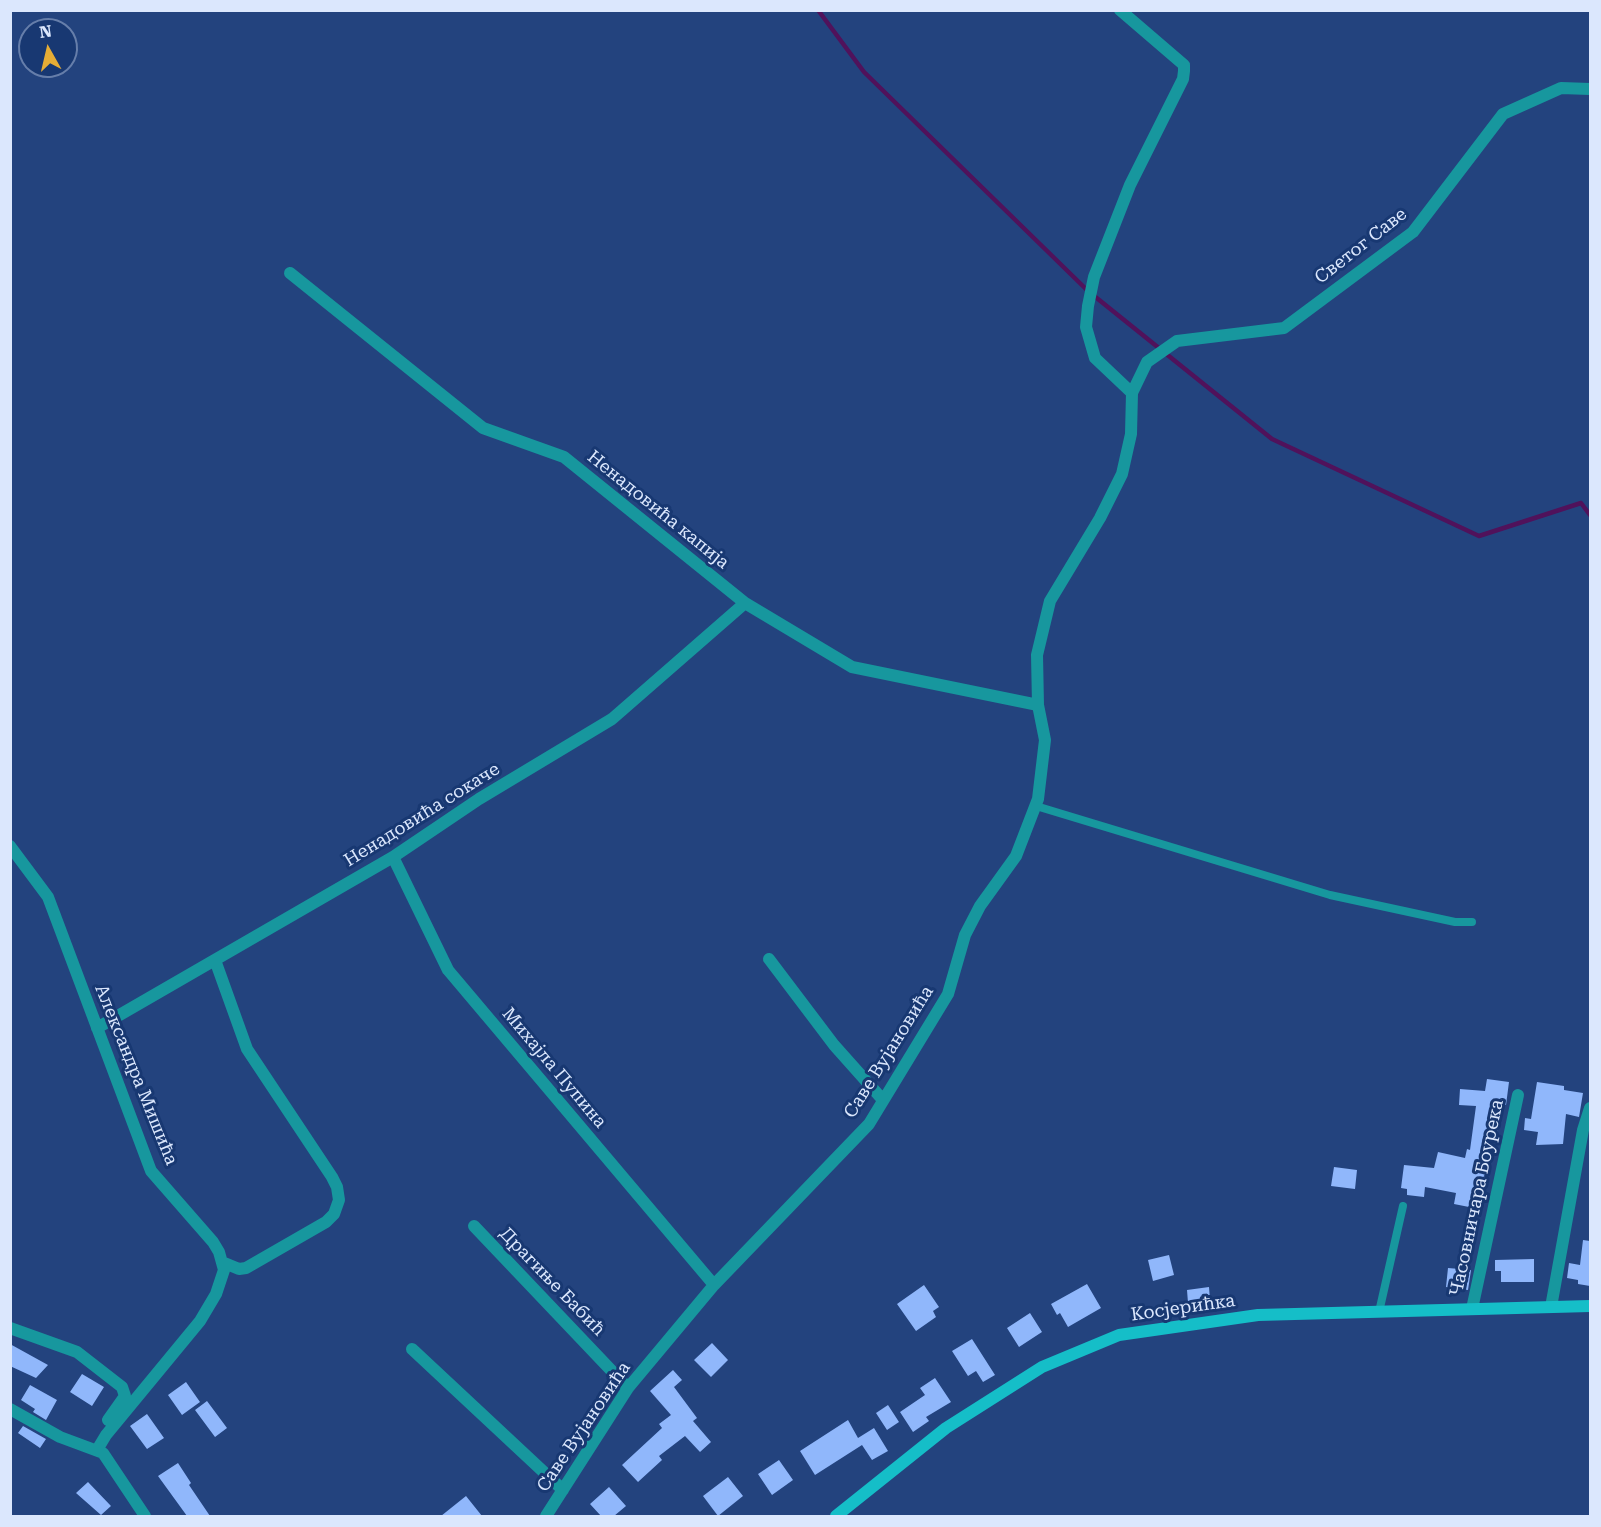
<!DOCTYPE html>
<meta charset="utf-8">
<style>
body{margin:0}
#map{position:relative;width:1601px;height:1527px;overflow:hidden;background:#23437e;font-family:"Roboto Serif",serif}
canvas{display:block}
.frame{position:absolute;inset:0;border:12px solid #dbe7fd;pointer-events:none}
.north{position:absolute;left:18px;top:18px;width:60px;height:60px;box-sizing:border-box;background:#183872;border:2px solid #667eaa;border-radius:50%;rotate:352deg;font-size:16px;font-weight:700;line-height:24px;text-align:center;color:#dbe7fd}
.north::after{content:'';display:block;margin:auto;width:21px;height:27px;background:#e6ad36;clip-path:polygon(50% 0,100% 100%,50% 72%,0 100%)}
</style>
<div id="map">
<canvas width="1601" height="1527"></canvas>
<div class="frame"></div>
<div class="north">N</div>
</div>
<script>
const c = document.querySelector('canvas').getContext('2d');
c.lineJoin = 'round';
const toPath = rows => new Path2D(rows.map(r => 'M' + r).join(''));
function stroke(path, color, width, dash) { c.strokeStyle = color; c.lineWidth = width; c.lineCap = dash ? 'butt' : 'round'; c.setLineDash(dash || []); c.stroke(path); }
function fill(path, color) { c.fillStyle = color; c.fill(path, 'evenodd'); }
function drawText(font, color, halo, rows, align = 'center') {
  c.font = font + ' "Roboto Serif",serif'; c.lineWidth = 6; c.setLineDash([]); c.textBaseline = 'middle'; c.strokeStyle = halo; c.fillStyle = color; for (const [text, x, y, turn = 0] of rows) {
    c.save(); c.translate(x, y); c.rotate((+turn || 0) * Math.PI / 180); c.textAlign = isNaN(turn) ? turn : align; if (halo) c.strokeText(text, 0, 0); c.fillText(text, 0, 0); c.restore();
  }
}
stroke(toPath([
 [818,10,864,72,1088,291,1272,439,1479,536,1581,503,1590,515]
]), '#50125b', 4.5);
fill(toPath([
 [1487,1079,1509,1082,1506,1105,1501,1104,1497,1136,1492,1135,1479,1209,1454,1204,1456,1193,1425,1187,1424,1197,1407,1195,1407,1189,1401,1188,1404,1165,1434,1168,1438,1152,1465,1158,1467,1149,1470,1150,1476,1106,1459,1105,1460,1089,1485,1091],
 [1537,1082,1564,1086,1564,1090,1583,1093,1579,1117,1566,1114,1563,1144,1536,1145,1538,1132,1524,1130,1525,1118,1531,1119],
 [1334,1167,1357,1170,1355,1189,1331,1186],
 [1583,1240,1590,1241,1590,1286,1578,1284,1578,1280,1567,1278,1569,1263,1580,1265],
 [1169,1255,1174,1275,1153,1281,1148,1260],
 [1534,1259,1534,1282,1501,1282,1501,1271,1495,1271,1495,1260],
 [1448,1268,1471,1270,1468,1290,1446,1287],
 [1087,1284,1101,1308,1068,1327,1060,1313,1057,1315,1051,1304],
 [924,1285,939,1307,933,1311,936,1317,916,1331,897,1304],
 [1209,1287,1210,1300,1188,1303,1187,1290],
 [1030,1313,1042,1332,1019,1347,1007,1328],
 [972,1339,995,1375,983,1382,976,1371,968,1376,952,1351],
 [712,1343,728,1360,711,1377,694,1360],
 [10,1344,48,1365,36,1378,10,1366],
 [673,1370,682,1380,674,1387,697,1418,693,1421,711,1442,700,1452,685,1436,659,1456,662,1460,638,1482,622,1465,662,1428,659,1424,671,1415,650,1391],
 [82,1374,104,1387,92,1406,70,1392],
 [935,1378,951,1402,926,1417,929,1421,913,1432,900,1412,925,1395,920,1388],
 [186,1382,200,1402,182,1415,168,1395],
 [30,1385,57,1400,46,1420,33,1412,35,1409,21,1400],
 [207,1401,227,1428,215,1437,195,1410],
 [888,1405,899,1422,887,1430,876,1413],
 [147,1414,164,1438,147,1449,130,1426],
 [848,1420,858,1438,874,1428,888,1451,872,1460,862,1445,815,1475,800,1451],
 [23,1426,46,1439,40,1448,18,1433],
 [779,1460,793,1480,772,1495,758,1474],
 [178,1463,191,1483,189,1485,210,1516,187,1516,158,1476],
 [728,1477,743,1496,718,1516,703,1496],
 [88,1482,111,1506,101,1515,76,1493],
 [609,1487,626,1506,614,1516,601,1516,590,1504],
 [466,1496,482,1516,441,1516]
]), '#90b7fb');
stroke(toPath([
 [1036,806,1330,895,1455,922,1472,922],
 [1379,1312,1403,1206]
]), '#17979e', 8);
stroke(toPath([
 [1120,10,1184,65,1184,71,1183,79,1130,185,1094,277,1088,306,1086,327,1095,358,1132,393],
 [290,273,483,428,564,457,745,603,852,667,1038,705],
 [10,846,48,897,151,1171,213,1242,219,1252,224,1270,216,1294,200,1321,106,1435,97,1450],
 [393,857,448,970,714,1285],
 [769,959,834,1045,883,1100],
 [215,960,247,1049,332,1177,337,1187,339,1200,334,1214,326,1222,246,1268,239,1269,222,1262],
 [97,1028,393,857,479,799,612,719,745,603],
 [474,1226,628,1388],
 [1551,1307,1583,1130,1590,1108],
 [1472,1309,1518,1095],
 [10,1328,77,1352,122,1387,125,1396,108,1420],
 [412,1349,563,1490],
 [10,1409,60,1437,103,1453,145,1516],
 [546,1516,628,1388,714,1285,869,1124,948,994,965,935,980,906,1016,856,1038,799,1045,740,1038,705,1037,655,1050,601,1100,518,1122,474,1131,434,1132,393,1147,362,1177,341,1284,328,1413,232,1503,114,1561,88,1590,89]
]), '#17979e', 12);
stroke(toPath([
 [836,1516,946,1428,1042,1367,1119,1335,1258,1315,1590,1306]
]), '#15bec8', 12);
drawText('18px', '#dbe7fd', '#183872', [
 ["Светог Саве",1361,246,-38],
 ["Ненадовића капија",658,510,39],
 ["Ненадовића сокаче",422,815,-32],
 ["Саве Вујановића",889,1052,-58],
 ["Михајла Пупина",554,1068,50],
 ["Александра Мишића",136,1075,68],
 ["Часовничара Боурека",1477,1198,-78],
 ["Драгиње Бабић",552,1282,46],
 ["Косјерићка",1183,1308,-8],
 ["Саве Вујановића",584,1427,-56]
]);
</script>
